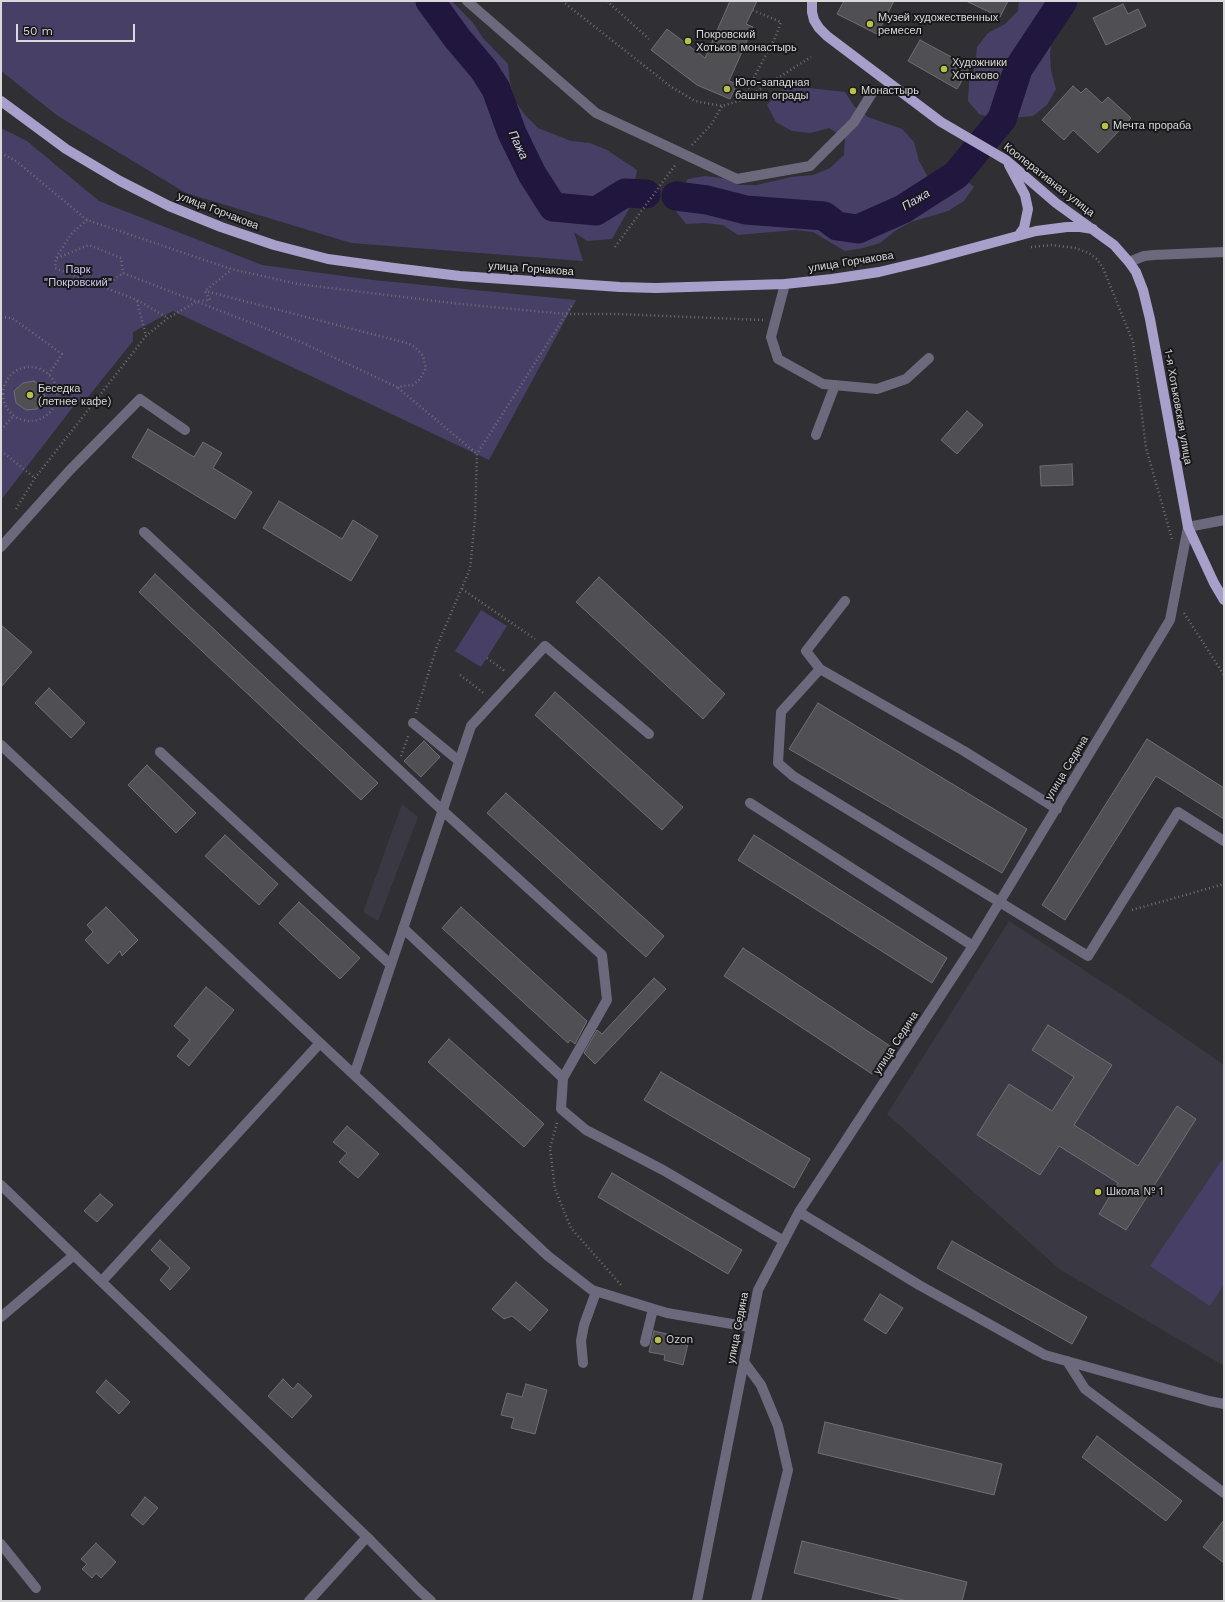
<!DOCTYPE html>
<meta charset="utf-8">
<style>
body{margin:0}
#map{position:relative;width:1225px;height:1602px;overflow:hidden;background:#302f34;font-family:"Work Sans",sans-serif}
canvas{display:block}
.frame{position:absolute;inset:0;border:2px solid #d9d8db;pointer-events:none}
.scale{position:absolute;left:16px;top:24px;width:119px;height:18px;box-sizing:border-box;border:2px solid #d9d8db;border-top:0;padding-left:5px;font-size:12px;line-height:14px;white-space:nowrap;color:#d9d8db;-webkit-text-stroke:3px #18181a;paint-order:stroke}
</style>
<div id="map">
<canvas width="1225" height="1602"></canvas>
<div class="frame"></div>
<div class="scale">50 m</div>
</div>
<script>
const c = document.querySelector('canvas').getContext('2d');
c.lineJoin = 'round';
function fill(path, color) { c.fillStyle = color; c.fill(path, 'evenodd'); }
const toPath = rows => new Path2D(rows.map(r => 'M' + r).join(''));
function stroke(path, color, width, dash) { c.strokeStyle = color; c.lineWidth = width; c.lineCap = dash ? 'butt' : 'round'; c.setLineDash(dash || []); c.stroke(path); }
function drawText(font, color, halo, rows, align = 'center') {
  c.font = font + ' "Work Sans",sans-serif'; c.lineWidth = 4; c.setLineDash([]); c.textBaseline = 'middle'; c.strokeStyle = halo; c.fillStyle = color; for (const [text, x, y, turn = 0] of rows) {
    c.save(); c.translate(x, y); c.rotate((+turn || 0) * Math.PI / 180); c.textAlign = isNaN(turn) ? turn : align; if (halo) c.strokeText(text, 0, 0); c.fillText(text, 0, 0); c.restore();
  }
}
fill(toPath([
 [402,804,418,817,378,921,363,912],
 [1009,921,1130,1000,1224,1065,1224,1366,1059,1269,887,1114]
]), '#3a3842');
fill(toPath([
 [1,1,452,1,473,23,483,38,508,64,510,83,515,101,526,116,538,128,571,141,590,143,607,150,637,170,630,207,612,239,587,241,574,232,583,261,351,243,186,193,58,116,1,71],
 [1019,1,1079,1,1059,19,1052,36,1050,54,1051,71,1056,89,1047,105,1033,116,996,119,979,114,968,101,969,82,975,66,977,47,988,33,1005,24,1018,11],
 [792,81,809,88,845,92,854,106,868,117,902,129,914,142,919,161,928,177,965,180,974,187,964,201,948,211,911,222,895,231,880,243,863,248,845,251,813,232,795,230,738,235,723,225,704,223,686,224,675,210,678,193,688,179,705,176,722,178,739,185,757,185,791,177,813,175,830,168,844,155,845,138,829,128,811,133,792,131,776,122,767,105,778,93],
 [1,128,27,141,99,201,262,265,373,280,576,300,489,460,173,311,133,332,133,341,84,402,76,403,1,500],
 [481,610,507,626,481,667,455,651],
 [1224,1157,1224,1284,1210,1306,1150,1266]
]), '#483f67');
stroke(toPath([
 [430,1,457,38,484,70,496,89,512,133,532,174,553,207,596,211,625,193,646,194],
 [676,196,707,200,746,210,824,216,837,226,858,229,903,209,956,175,1002,119,1018,69,1063,1]
]), '#21163d', 29);
const building = toPath([
 [730,1,757,1,746,24,753,27,729,81,737,84,730,99,697,85,651,50,667,29,705,58,730,1],
 [844,1,894,1,877,34,837,14,844,1],
 [966,1,1008,1,1000,17,966,1],
 [1123,4,1128,14,1138,9,1146,26,1106,45,1093,18,1123,4],
 [920,40,970,67,957,89,908,61,920,40],
 [1073,86,1081,93,1086,88,1102,103,1108,97,1131,118,1098,153,1073,130,1064,140,1042,120,1073,86],
 [34,381,43,388,45,398,37,409,26,410,16,403,14,391,23,383,34,381],
 [967,411,983,425,957,454,941,440,967,411],
 [148,429,194,457,203,442,222,453,213,468,252,492,235,519,132,457,148,429],
 [1072,464,1073,485,1041,486,1040,466,1072,464],
 [279,501,342,539,353,520,378,536,351,581,263,528,279,501],
 [155,574,378,783,361,800,139,592,155,574],
 [599,577,725,694,703,719,576,602,599,577],
 [1,625,32,652,1,687,1,625],
 [49,688,85,723,71,738,35,703,49,688],
 [555,692,683,807,662,830,535,715,555,692],
 [818,703,1027,829,1002,873,789,749,818,703],
 [1147,739,1224,788,1224,819,1156,776,1065,920,1042,905,1147,739],
 [424,741,440,757,421,777,404,761,424,741],
 [147,765,196,813,176,833,128,785,147,765],
 [506,793,664,936,646,957,487,813,506,793],
 [225,835,278,884,259,905,205,856,225,835],
 [754,835,947,958,932,983,738,860,754,835],
 [299,902,360,958,340,979,279,923,299,902],
 [106,907,138,940,122,956,120,951,108,964,85,940,93,932,87,925,106,907],
 [461,907,587,1021,575,1044,570,1040,568,1043,442,928,461,907],
 [743,948,890,1046,872,1074,724,976,743,948],
 [654,978,666,989,595,1064,584,1053,597,1030,602,1034,654,978],
 [206,987,234,1010,189,1066,177,1056,190,1040,174,1026,206,987],
 [1048,1025,1112,1065,1074,1125,1138,1166,1177,1106,1196,1119,1126,1230,1099,1214,1118,1183,1059,1146,1040,1175,977,1135,1009,1084,1052,1111,1074,1077,1032,1050,1048,1025],
 [449,1039,544,1124,524,1147,428,1062,449,1039],
 [661,1072,810,1159,794,1188,644,1100,661,1072],
 [347,1126,379,1154,358,1178,339,1162,347,1153,333,1142,347,1126],
 [612,1173,742,1250,728,1274,598,1197,612,1173],
 [100,1194,113,1205,97,1222,84,1211,100,1194],
 [160,1240,190,1268,170,1290,160,1280,170,1268,151,1250,160,1240],
 [952,1241,1087,1317,1072,1344,937,1268,952,1241],
 [516,1282,548,1310,530,1331,512,1316,504,1319,492,1309,516,1282],
 [880,1294,903,1308,886,1334,864,1320,880,1294],
 [654,1331,689,1339,683,1365,664,1360,665,1355,649,1352,654,1331],
 [283,1379,293,1389,298,1383,312,1396,292,1418,268,1396,283,1379],
 [106,1380,130,1402,119,1414,96,1392,106,1380],
 [526,1384,547,1390,535,1434,511,1428,514,1418,501,1415,507,1393,522,1397,526,1384],
 [825,1422,1002,1464,994,1495,818,1453,825,1422],
 [1097,1436,1182,1501,1166,1521,1082,1457,1097,1436],
 [145,1497,158,1508,143,1525,131,1515,145,1497],
 [1224,1520,1224,1563,1203,1547,1224,1520],
 [802,1541,967,1582,962,1601,907,1601,794,1573,802,1541],
 [96,1543,116,1562,101,1578,96,1573,92,1578,82,1569,87,1564,81,1559,96,1543]
]);
fill(building, '#504f54');
stroke(building, '#6f6e74', 1);
stroke(toPath([
 [562,1,670,86,695,101,722,106,742,100,776,36,781,22,752,10],
 [607,1,649,39],
 [743,100,811,57],
 [692,145,711,125,722,106],
 [1,153,16,161,87,220,231,269,298,284,460,304,566,314,617,314,763,320],
 [87,220,71,234,56,258,55,268,137,300,168,318],
 [615,247,676,164],
 [1031,247,1052,245,1075,248,1089,253,1097,259,1103,268,1133,342,1146,448,1172,539],
 [57,258,89,245,121,258,123,273],
 [104,287,123,273,303,343,397,387,413,385,420,379,426,368,423,356,415,347,407,343,205,291],
 [137,301,146,336],
 [1,317,12,318,62,354,49,374],
 '3 394a27 27 0 1 1 54 0a27 27 0 1 1-54 0Z',
 [398,388,477,454],
 [1,430,13,416],
 [1,451,35,478],
 [16,509,35,478,146,336,168,318,198,301,210,300,205,291,231,270],
 [462,589,535,639],
 [1184,613,1224,675],
 [487,658,506,672],
 [460,675,485,694],
 [416,713,437,646,470,569,475,519,477,454,572,305],
 [401,756,409,734],
 [1132,910,1224,884],
 [557,1123,550,1148,555,1189,571,1228,621,1285]
]), '#706f73', 2.5, [1, 3]);
stroke(toPath([
 [467,1,596,113,737,179,810,166,854,122,872,93],
 [1129,262,1144,256,1154,255,1224,252],
 [785,284,771,337,778,359,823,384,877,389,906,379,929,358],
 [816,435,835,385],
 [144,532,442,810,602,955,607,1000,563,1078,403,928],
 [1,547,69,471,140,399,185,430],
 [845,601,806,651,820,669,964,751,1057,809],
 [820,669,781,712,778,763,793,776,1088,956,1178,812,1224,841],
 [413,723,459,761],
 [1,745,548,1256,592,1290,667,1313,750,1327],
 [160,752,391,965],
 [750,803,973,946],
 [354,1075,471,726,545,646,649,734],
 [563,1078,561,1109,586,1130,663,1170,784,1241],
 [1,1185,367,1537,419,1590,431,1601],
 [799,1212,919,1285,1045,1355,1209,1401,1224,1404],
 [102,1281,320,1043],
 [1,1317,74,1255],
 [645,1342,653,1309],
 [1067,1361,1085,1389,1224,1493],
 [744,1362,761,1385,778,1426,788,1470,756,1601],
 [583,1363,581,1341,584,1325,596,1292],
 [1,1544,36,1588],
 [309,1601,367,1537],
 [697,1601,758,1290,799,1212,973,946,1170,620,1188,527,1224,520]
]), '#6d697d', 10);
stroke(toPath([
 [812,1,812,12,814,20,819,28,827,36,941,122,1006,160,1056,203,1114,245,1129,262,1136,272,1143,290,1150,319,1188,527,1214,583,1224,600],
 [1,101,66,149,120,181,169,206,221,227,274,245,328,259,394,268,460,276,620,287,656,288,785,284,832,279,879,272,925,261,1036,231,1067,227,1080,227,1093,229],
 [1009,165,1025,195,1028,209,1024,228,1019,235]
]), '#a8a0ca', 10);
for (const [x, y, r, color] of [
 [870,24,4,"#b7c148"],
 [688,41,4,"#b7c148"],
 [944,69,4,"#b7c148"],
 [727,89,4,"#b7c148"],
 [853,91,4,"#b7c148"],
 [1105,126,4,"#b7c148"],
 [30,395,4,"#b7c148"],
 [1098,1192,4,"#b7c148"],
 [658,1340,4,"#b7c148"]
]) { const dot = new Path2D(); dot.arc(x, y, r, 0, 2 * Math.PI); c.fillStyle = color; c.fill(dot); stroke(dot, '#18181a', 1.5); }
drawText('11px', '#d9d8db', '#18181a', [
 ["Музей художественных",878,18],
 ["ремесел",878,31],
 ["Покровский",696,35],
 ["Хотьков монастырь",696,48],
 ["Художники",952,63],
 ["Хотьково",952,76],
 ["Юго-западная",735,83],
 ["башня ограды",735,96],
 ["Монастырь",861,91],
 ["Мечта прораба",1113,126],
 ["Беседка",38,389],
 ["(летнее кафе)",38,402],
 ["Школа № 1",1106,1192],
 ["Ozon",666,1340]
], 'left');
drawText('11px', '#d9d8db', '#18181a', [
 ["Кооперативная улица",1049,180,38],
 ["улица Горчакова",218,211,21],
 ["улица Горчакова",851,262,-9],
 ["улица Горчакова",531,269,4],
 ["1-я Хотьковская улица",1178,407,80],
 ["улица Седина",1067,768,-59],
 ["улица Седина",896,1043,-57],
 ["улица Седина",738,1328,-79]
]);
drawText('11px', '#d0c8f3', '#18181a', [
 ["Парк",78,270],
 ["\"Покровский\"",78,283]
]);
drawText('italic 12px', '#d6cef9', '#18181a', [
 ["Пажа",518,145,65],
 ["Пажа",916,200,-31]
]);
</script>
